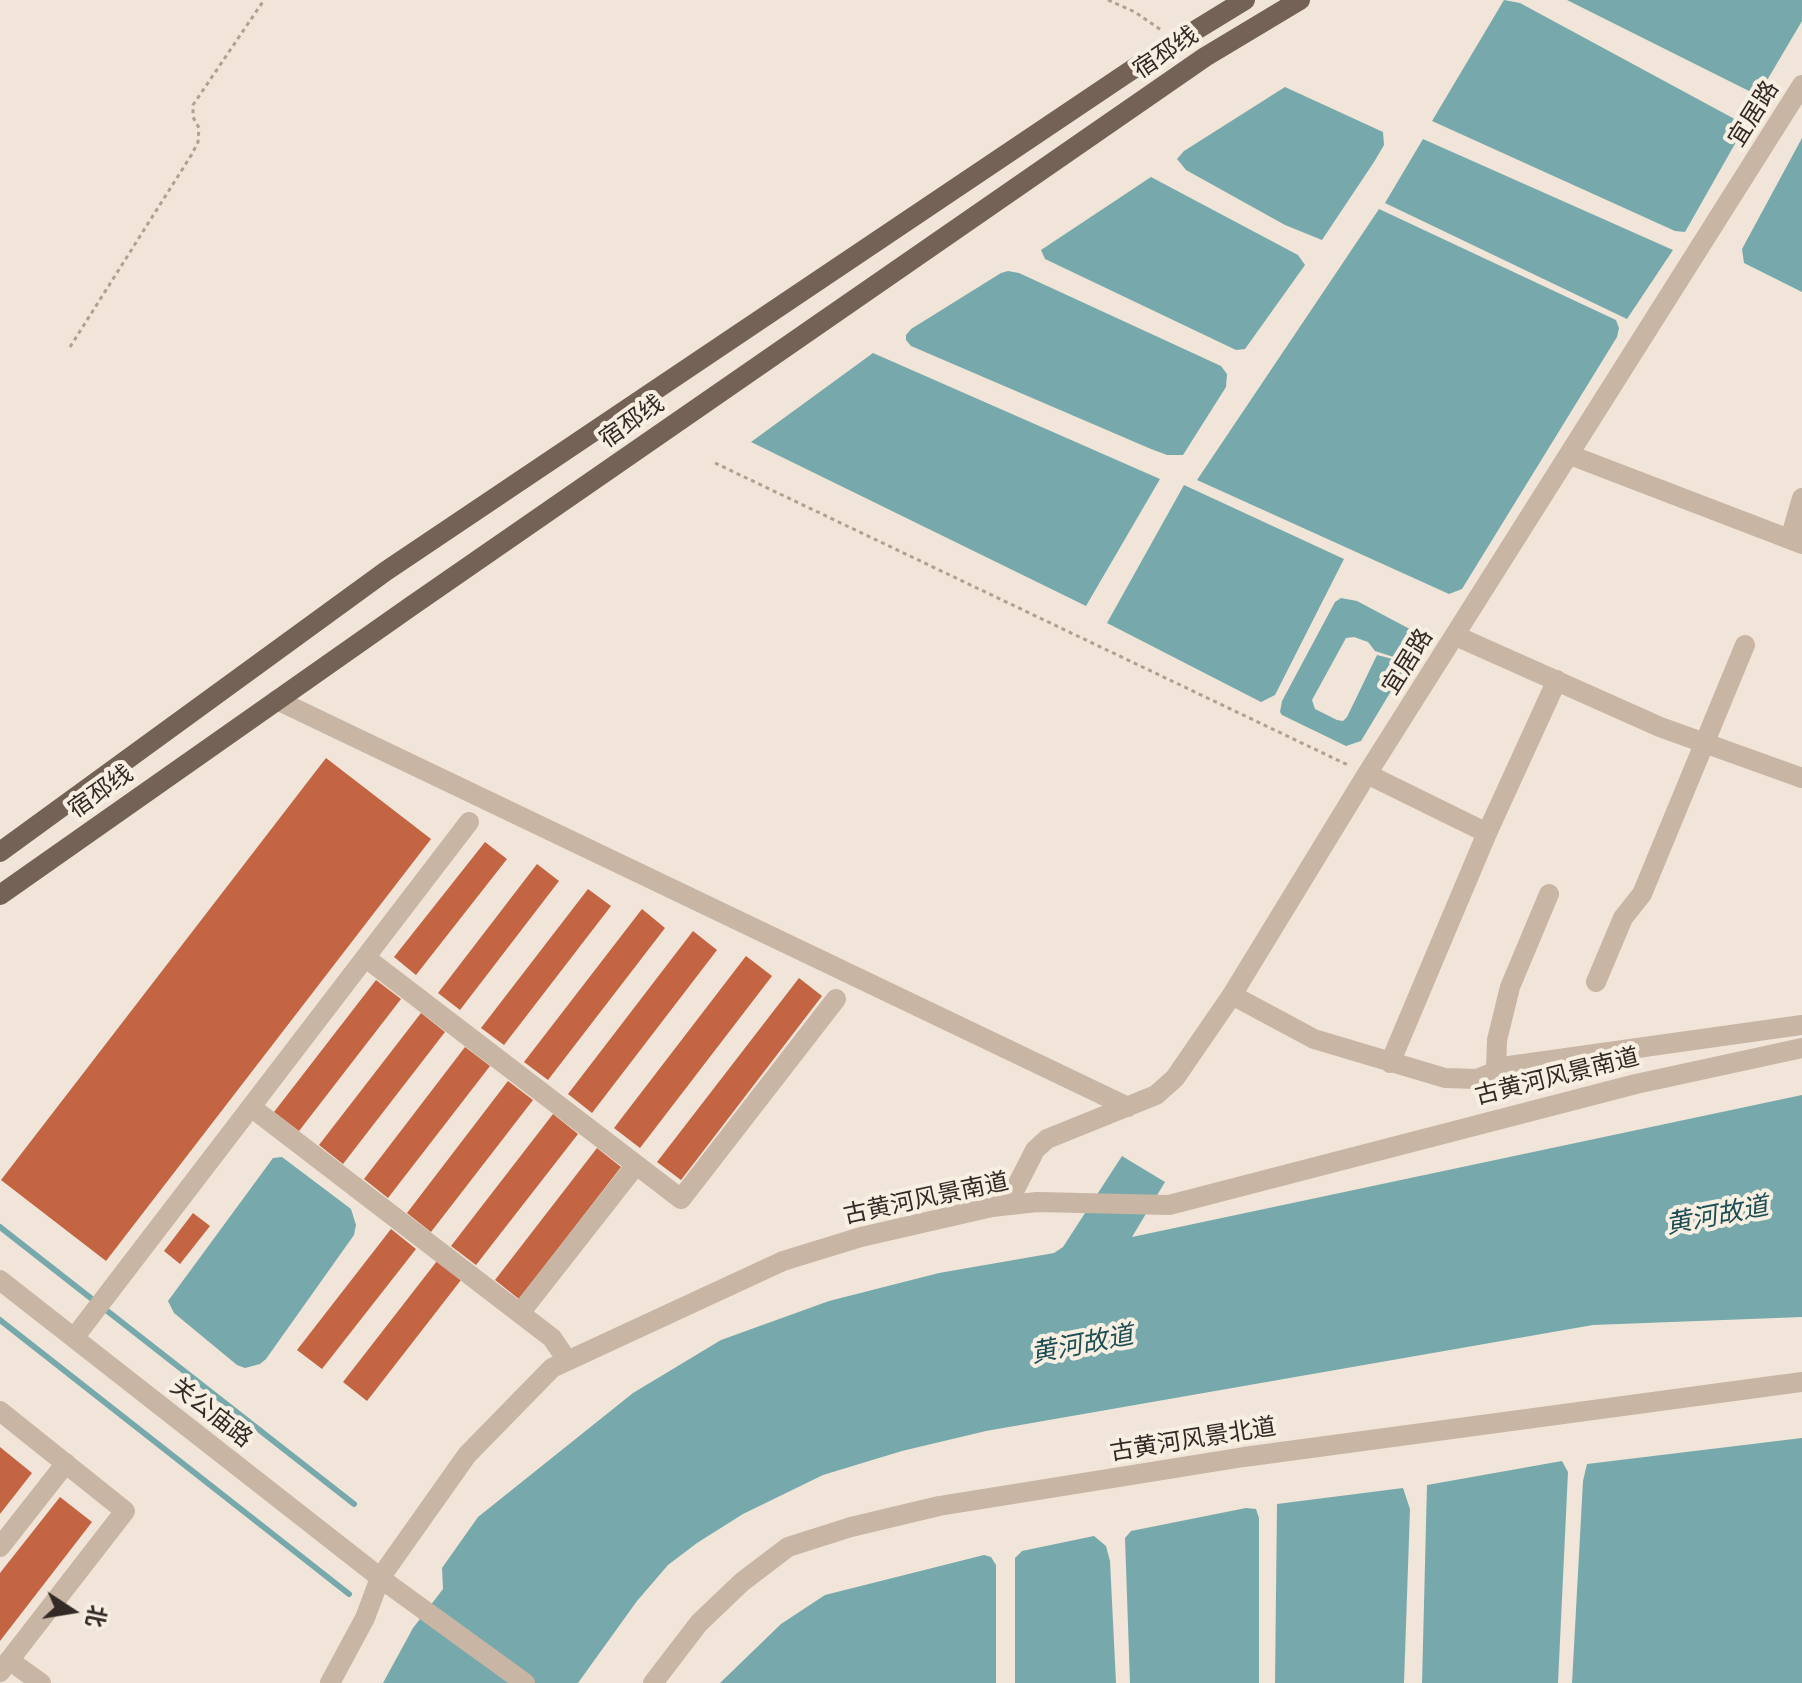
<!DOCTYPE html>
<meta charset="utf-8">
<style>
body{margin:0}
#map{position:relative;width:1802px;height:1683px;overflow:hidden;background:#f0e5d8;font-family:Figtree,"Noto Sans SC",sans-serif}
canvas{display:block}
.north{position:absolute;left:32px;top:1571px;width:80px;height:80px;-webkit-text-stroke:6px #f8efe3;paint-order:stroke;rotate:102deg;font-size:22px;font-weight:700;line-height:32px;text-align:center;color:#332a26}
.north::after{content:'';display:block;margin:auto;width:28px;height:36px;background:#332a26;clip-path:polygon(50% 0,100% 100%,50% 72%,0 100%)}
</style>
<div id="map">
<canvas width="1802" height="1683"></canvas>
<div class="north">北</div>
</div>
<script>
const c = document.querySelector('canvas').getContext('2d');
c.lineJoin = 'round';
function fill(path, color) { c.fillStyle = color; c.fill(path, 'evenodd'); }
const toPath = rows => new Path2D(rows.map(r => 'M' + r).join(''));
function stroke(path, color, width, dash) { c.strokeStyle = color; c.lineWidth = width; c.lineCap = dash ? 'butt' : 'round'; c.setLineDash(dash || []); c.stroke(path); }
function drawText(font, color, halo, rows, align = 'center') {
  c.font = font + ' Figtree,"Noto Sans SC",sans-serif'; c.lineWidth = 8; c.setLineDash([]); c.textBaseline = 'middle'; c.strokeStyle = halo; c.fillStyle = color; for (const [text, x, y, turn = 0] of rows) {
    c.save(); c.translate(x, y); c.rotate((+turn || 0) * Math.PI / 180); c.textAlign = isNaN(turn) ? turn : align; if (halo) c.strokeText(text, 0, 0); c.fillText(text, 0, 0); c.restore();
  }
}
fill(toPath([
 [1504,0,1520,3,1742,123,1746,131,1736,142,1685,232,1675,231,1432,121],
 [1567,0,1802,0,1802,21,1766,82,1760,91,1749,91],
 [1285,87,1383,132,1384,145,1374,162,1322,240,1285,225,1186,170,1177,159,1184,151],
 [1802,138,1802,292,1744,263,1742,249],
 [1423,139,1673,250,1627,319,1385,203],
 [1151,177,1298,255,1305,265,1245,349,1236,350,1045,259,1041,250],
 [1379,209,1616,320,1619,328,1617,337,1462,589,1449,594,1197,480],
 [1008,271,1019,273,1221,366,1227,374,1226,387,1183,455,1167,455,1151,449,911,346,906,340,906,335,911,329,1001,273],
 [873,353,1160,479,1086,606,751,442],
 [1184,485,1344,559,1275,695,1261,702,1107,623],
 [1341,598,1357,601,1423,636,1409,662,1375,651,1368,642,1354,637,1346,638,1312,700,1315,709,1337,720,1343,721,1347,717,1377,655,1408,663,1361,741,1346,746,1282,715,1280,712,1282,701,1335,602],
 [1802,1095,1802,1317,1593,1325,986,1431,902,1451,823,1475,743,1514,697,1543,668,1565,637,1601,578,1683,383,1683,413,1628,443,1589,442,1568,478,1517,633,1393,721,1340,829,1301,939,1273,1054,1253,1063,1247,1122,1156,1165,1182,1132,1237],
 [282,1157,351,1209,356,1225,354,1235,266,1359,260,1364,245,1368,237,1365,174,1313,168,1301,273,1158],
 [1802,1438,1802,1683,1572,1683,1583,1481,1587,1464],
 [1562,1461,1568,1472,1558,1683,1422,1683,1427,1485],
 [1403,1488,1410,1509,1404,1683,1275,1683,1277,1504],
 [1246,1508,1256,1509,1259,1518,1259,1683,1130,1683,1125,1538,1131,1531],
 [1094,1536,1106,1546,1110,1561,1116,1683,1015,1683,1015,1558,1022,1551],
 [984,1555,991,1557,996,1565,996,1683,720,1683,781,1624,825,1595]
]), '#77a9ac');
stroke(toPath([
 [0,1227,354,1504],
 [0,1320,349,1594]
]), '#77a9ac', 6);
fill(toPath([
 [326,758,431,839,106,1261,1,1180],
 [485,842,507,859,416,975,394,957],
 [537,864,559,881,460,1010,438,993],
 [588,889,611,906,504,1045,481,1028],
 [642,909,665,928,548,1080,524,1062],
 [693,931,717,950,592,1113,568,1094],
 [746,956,772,976,640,1148,614,1128],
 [799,978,822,996,681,1180,657,1162],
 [376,980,401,999,299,1131,274,1112],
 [421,1013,445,1032,343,1164,319,1145],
 [465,1047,490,1066,388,1198,364,1179],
 [508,1081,533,1100,431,1232,407,1213],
 [553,1114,578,1134,476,1265,451,1246],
 [597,1148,621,1167,519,1299,495,1280],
 [193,1213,210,1226,180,1264,164,1251],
 [391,1229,416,1249,322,1369,297,1350],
 [437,1261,461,1280,367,1401,343,1382],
 [0,1447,32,1473,0,1514],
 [60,1497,92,1522,0,1641,0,1573]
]), '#c36442');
stroke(toPath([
 [1108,0,1135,12,1161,30],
 [70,347,192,154,198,142,199,128,193,117,193,105,264,0],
 [715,463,1350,766]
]), '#b39f8e', 3, [4, 4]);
stroke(toPath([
 [1570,455,1802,544],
 [1790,539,1802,498],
 [1456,636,1660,727,1802,778],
 [277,700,1128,1107],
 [1367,774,1487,833],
 [366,958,681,1199,836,999],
 [1596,982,1623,918,1642,894,1745,645],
 [1232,995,1314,1039,1445,1078,1477,1079,1509,1066,1802,1025],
 [1390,1063,1487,833,1557,680],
 [1496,1071,1497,1040,1510,987,1549,894],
 [251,1107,552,1338,567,1360],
 [1007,1205,1035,1150,1047,1139,1156,1095,1175,1078,1232,995,1367,774,1802,85],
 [0,1280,391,1586,525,1683],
 [520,1313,636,1165],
 [74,1338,469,822],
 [0,1411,125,1511,0,1672],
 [0,1547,66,1463],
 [9,1660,41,1683],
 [330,1683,365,1618,380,1578,467,1455,552,1368,783,1261,861,1237,992,1207,1037,1202,1169,1205,1636,1084,1802,1048],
 [653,1683,699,1623,742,1582,788,1547,851,1527,939,1506,1244,1457,1802,1382]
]), '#c8b5a4', 20);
stroke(toPath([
 [0,852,386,571,1142,63,1245,0],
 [0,895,410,607,1205,57,1300,0]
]), '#756257', 20);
drawText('24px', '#332a26', '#f8efe3', [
 ["宿邳线",1166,53,-34],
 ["宜居路",1754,114,-58],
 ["宿邳线",632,422,-35],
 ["宜居路",1408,662,-58],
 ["宿邳线",101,792,-35],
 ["古黄河风景南道",1557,1077,-14],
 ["古黄河风景南道",926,1199,-12],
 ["关公庙路",211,1413,38],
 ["古黄河风景北道",1193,1440,-9]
]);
drawText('italic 26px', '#1c4e53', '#f8efe3', [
 ["黄河故道",1717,1216,-11],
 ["黄河故道",1082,1345,-11]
]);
</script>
